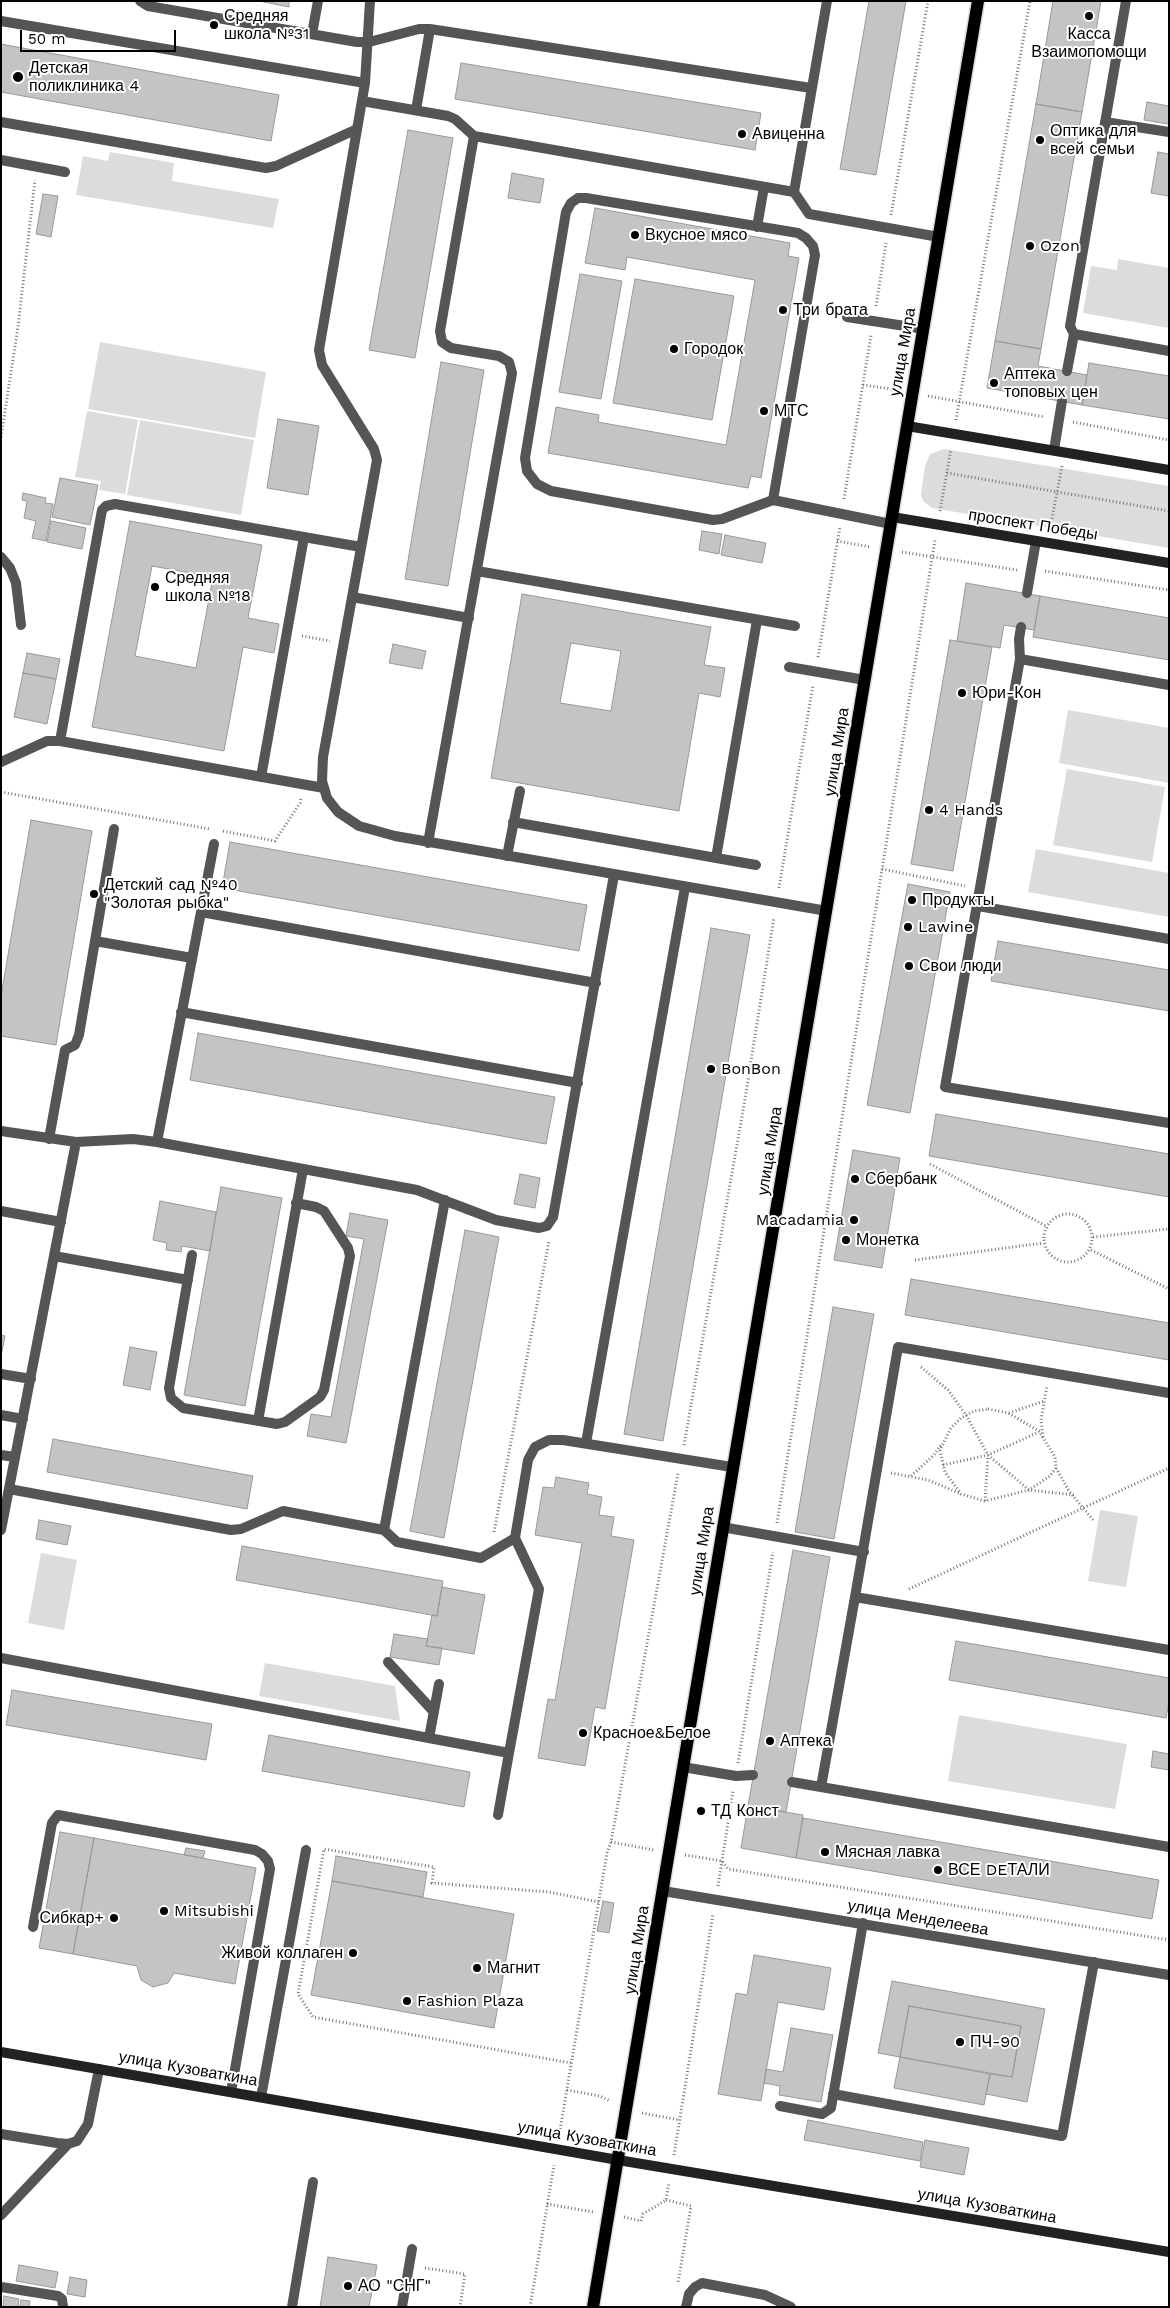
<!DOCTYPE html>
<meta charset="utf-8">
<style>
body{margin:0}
#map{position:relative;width:1170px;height:2308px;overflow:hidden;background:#fff;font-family:"Work Sans",sans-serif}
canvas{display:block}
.frame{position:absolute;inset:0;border:2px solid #000;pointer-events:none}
.scale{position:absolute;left:20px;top:30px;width:156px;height:22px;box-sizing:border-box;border:2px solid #000;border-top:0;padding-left:6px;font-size:15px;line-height:18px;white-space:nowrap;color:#000;-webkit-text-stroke:4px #fff;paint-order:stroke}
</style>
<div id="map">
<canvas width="1170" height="2308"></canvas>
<div class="frame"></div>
<div class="scale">50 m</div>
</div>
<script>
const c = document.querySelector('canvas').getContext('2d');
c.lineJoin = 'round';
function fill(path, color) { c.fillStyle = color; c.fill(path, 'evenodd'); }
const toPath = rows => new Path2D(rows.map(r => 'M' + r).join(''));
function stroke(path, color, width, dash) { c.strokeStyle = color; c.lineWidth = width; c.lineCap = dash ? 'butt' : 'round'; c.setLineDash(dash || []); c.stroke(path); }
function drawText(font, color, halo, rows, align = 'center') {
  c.font = font + ' "Work Sans",sans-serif'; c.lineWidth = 4; c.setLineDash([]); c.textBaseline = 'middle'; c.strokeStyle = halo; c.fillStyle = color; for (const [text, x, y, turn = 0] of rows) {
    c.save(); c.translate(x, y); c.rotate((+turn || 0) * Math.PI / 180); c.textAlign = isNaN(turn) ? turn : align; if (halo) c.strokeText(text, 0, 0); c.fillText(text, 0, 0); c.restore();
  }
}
fill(toPath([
 [110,152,174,163,172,181,279,199,273,228,76,195,83,156,108,161],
 [1118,259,1169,268,1169,328,1083,313,1091,266,1117,270],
 [100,342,266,372,255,438,88,409],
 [87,411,138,420,125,494,99,490,101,481,75,477],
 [140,420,254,440,241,515,127,495],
 [944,449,1169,486,1169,548,932,508,923,501,921,494,925,466,930,454],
 [1068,710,1169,728,1169,783,1059,763],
 [1067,769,1165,787,1152,862,1053,845],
 [1036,849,1169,873,1169,917,1028,892],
 [1100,1510,1138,1516,1126,1587,1088,1581],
 [41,1553,77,1560,64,1630,28,1623],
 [265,1663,395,1686,400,1721,259,1696],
 [959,1715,1127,1744,1115,1809,948,1781]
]), '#dcdcdc');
const building = toPath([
 [259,1,289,1,289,7,259,1],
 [869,1,906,1,876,175,840,169,869,1],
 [1053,1,1101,1,1082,112,1036,104,1053,1],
 [1,44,279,95,271,141,1,92,1,44],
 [461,63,761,113,755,150,455,99,461,63],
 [1147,102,1169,106,1169,124,1144,120,1147,102],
 [1036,104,1082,112,1041,349,995,341,1036,104],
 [408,130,453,138,415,358,369,350,408,130],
 [1158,152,1169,154,1169,196,1151,193,1158,152],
 [512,173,544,179,540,203,508,198,512,173],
 [43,194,58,196,51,237,36,234,43,194],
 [595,208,790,243,788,256,799,258,761,478,751,476,748,488,548,453,556,407,599,415,598,422,726,445,755,280,627,257,625,270,585,263,595,208],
 [580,274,622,281,601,399,559,392,580,274],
 [635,279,734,296,712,420,613,403,635,279],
 [995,341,1041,349,1038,366,1087,375,1082,405,987,388,995,341],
 [441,362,484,370,448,586,405,579,441,362],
 [1089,363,1169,376,1169,419,1082,405,1089,363],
 [278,419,319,426,308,495,267,488,278,419],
 [60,478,98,485,90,525,52,517,60,478],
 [23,493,46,498,45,503,53,504,46,541,32,538,36,521,24,518,27,501,22,500,23,493],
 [51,521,86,528,82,549,47,542,51,521],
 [130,521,262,545,248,618,279,624,274,653,243,647,224,751,92,727,130,521],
 [152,566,213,577,196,668,135,656,152,566],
 [702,531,722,534,719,554,699,550,702,531],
 [725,535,766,543,762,563,721,555,725,535],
 [966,583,1040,596,1034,630,1004,625,1000,648,957,641,966,583],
 [522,594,711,627,704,665,725,668,720,697,699,693,679,811,491,778,522,594],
 [571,643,621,651,611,711,560,703,571,643],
 [1040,596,1169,618,1169,660,1033,637,1040,596],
 [950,640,992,647,953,871,911,864,950,640],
 [393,644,426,651,422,669,389,663,393,644],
 [27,653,60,659,56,679,23,673,27,653],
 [23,673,56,679,47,724,14,717,23,673],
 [31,820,92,831,56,1045,1,1036,1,996,31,820],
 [230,842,587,905,579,951,222,888,230,842],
 [908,884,950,892,910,1113,867,1105,908,884],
 [711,928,750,935,663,1441,624,1434,711,928],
 [998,941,1169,970,1169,1011,991,981,998,941],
 [198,1033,555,1097,546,1144,190,1080,198,1033],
 [936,1114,1169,1154,1169,1197,929,1156,936,1114],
 [853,1150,900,1158,882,1268,834,1260,853,1150],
 [520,1174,540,1178,535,1208,514,1204,520,1174],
 [221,1187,282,1198,245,1406,184,1395,221,1187],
 [160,1201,216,1212,210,1251,182,1246,181,1252,166,1250,167,1243,153,1240,160,1201],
 [350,1213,388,1220,346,1443,307,1436,311,1414,331,1417,364,1239,346,1236,350,1213],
 [465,1230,499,1237,444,1538,410,1531,465,1230],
 [911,1279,1169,1323,1169,1360,905,1315,911,1279],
 [833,1307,874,1314,834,1539,795,1532,833,1307],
 [1,1335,5,1336,1,1356,1,1335],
 [130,1347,157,1352,150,1390,123,1385,130,1347],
 [53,1439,253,1476,247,1509,47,1472,53,1439],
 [556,1477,589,1483,587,1494,602,1497,599,1515,614,1517,611,1536,634,1540,605,1709,595,1707,585,1766,538,1758,548,1699,555,1700,582,1543,535,1535,543,1487,554,1488,556,1477],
 [39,1520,71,1526,67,1545,36,1539,39,1520],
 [242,1546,443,1581,437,1616,236,1580,242,1546],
 [793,1550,830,1557,786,1812,748,1806,793,1550],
 [442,1587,485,1595,474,1654,426,1646,432,1615,437,1616,442,1587],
 [394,1634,428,1639,426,1646,442,1648,439,1665,390,1657,394,1634],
 [956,1641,1169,1678,1169,1702,1166,1718,949,1680,956,1641],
 [12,1690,212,1724,206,1760,6,1725,12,1690],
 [269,1735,470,1772,464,1807,262,1771,269,1735],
 [1153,1751,1169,1754,1169,1770,1151,1767,1153,1751],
 [748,1806,803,1815,796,1858,741,1848,748,1806],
 [803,1818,1159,1880,1152,1919,796,1858,803,1818],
 [60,1832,94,1838,73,1954,39,1948,60,1832],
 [94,1838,256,1868,235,1984,174,1973,168,1983,153,1987,141,1980,137,1966,73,1954,94,1838],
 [186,1848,205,1851,203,1858,184,1855,186,1848],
 [336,1856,427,1872,423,1897,332,1881,336,1856],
 [332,1881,514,1914,494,2028,311,1995,332,1881],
 [603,1901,614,1903,609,1933,597,1931,603,1901],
 [754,1955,831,1968,824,2010,778,2002,761,2101,718,2094,736,1993,747,1995,754,1955],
 [892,1981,1045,2009,1027,2102,986,2094,990,2074,1012,2077,1021,2026,909,2006,900,2057,878,2053,892,1981],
 [909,2006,1021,2026,1012,2077,900,2057,909,2006],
 [791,2028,833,2035,821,2102,779,2095,780,2086,764,2083,766,2069,783,2072,791,2028],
 [900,2057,990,2074,984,2105,894,2088,900,2057],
 [808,2120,923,2142,920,2161,804,2140,808,2120],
 [925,2140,969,2148,964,2175,920,2167,925,2140],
 [328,2257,377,2265,369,2307,320,2307,328,2257],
 [19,2265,58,2272,55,2288,16,2281,19,2265],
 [70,2277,87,2280,85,2297,67,2294,70,2277],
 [4,2296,19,2299,18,2307,3,2307,4,2296],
 [21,2300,30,2301,29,2307,20,2307,21,2300]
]);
fill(building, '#c4c4c4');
stroke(building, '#999', 1);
const primary = toPath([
 [593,2307,978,1]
]);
stroke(primary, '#dbdbdb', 15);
stroke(toPath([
 [891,215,928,1],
 [876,306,886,243],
 [863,385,898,390],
 [928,396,1045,417],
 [956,420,1030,1],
 [1073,422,1169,440],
 [1,437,18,327,35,180],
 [947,473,1169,511],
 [844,499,871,335],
 [940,511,951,449],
 [1050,529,1062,466],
 [837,541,871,547],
 [902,552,1017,570],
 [1045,571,1169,590],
 [302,636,330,641],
 [818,657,840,527],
 [1,792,210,829],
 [223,831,275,841,300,803,301,798],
 [882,869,965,886],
 [779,888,813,685],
 [930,1164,1046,1226],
 '1044 1238a24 24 0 1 1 48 0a24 24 0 1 1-48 0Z',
 [1093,1237,1169,1229],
 [1091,1250,1169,1289],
 [915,1260,1043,1243],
 [921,1367,948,1390,966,1415,988,1455,1029,1490,1074,1495],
 [988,1409,1008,1413,1039,1431,1055,1457,1056,1468,1050,1476,1029,1490,985,1501,961,1494,945,1472,940,1450,951,1428,961,1418,974,1411,988,1409],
 [1009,1413,1044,1401],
 [1043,1437,1041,1420,1047,1386],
 [684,1445,744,1105,774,917],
 [943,1465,988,1455,1039,1432],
 [1056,1468,1069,1491,1094,1521],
 [891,1473,928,1480,959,1493],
 [911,1476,934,1455,941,1445],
 [985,1501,988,1456],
 [777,1523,935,540],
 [494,1532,549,1241],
 [909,1589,1169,1468],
 [738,1763,773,1552],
 [611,1842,654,1850],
 [685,1855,722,1861,728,1869,1169,1940],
 [718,1886,733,1791],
 [571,2063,313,2017,298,1994,324,1849,434,1867,432,1883,549,1892,599,1902],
 [567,2090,600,2096,610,2101],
 [642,2113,680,2120],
 [559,2136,607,1853,611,1842,678,1473],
 [674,2155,713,1914],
 [666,2200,691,2206,678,2283],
 [547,2204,593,2212],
 [624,2217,641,2221,643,2214,666,2200,669,2183],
 [425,2268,465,2274,460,2307],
 [530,2307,554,2165]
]), '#777', 3, [1, 2.5]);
stroke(toPath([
 [140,1,148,6,357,42,369,42,419,29,430,29,811,88],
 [370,1,365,83,319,350,322,365,374,449,377,460,323,757,322,781,327,798,338,812,359,826,395,836,827,911],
 [1,21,365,83],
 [312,34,318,1],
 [362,101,448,116,455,119,474,136,794,192,809,214,939,237],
 [416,110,430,29],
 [1,122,266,168,276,166,357,129],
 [1105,122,1169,132],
 [1,160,65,172],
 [794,192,827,1],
 [757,227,764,187],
 [847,317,924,329],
 [1074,334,1169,351],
 [1067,371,1074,334,1070,326,1126,1],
 [1054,450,1062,401],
 [773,500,815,255,813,246,806,238,798,233,586,198,578,198,571,203,566,212,525,458,527,471,537,484,551,491,713,520,722,519,773,500,891,524],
 [1,557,10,568,16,583,21,625],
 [477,571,795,626],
 [1027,593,1036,541],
 [352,597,469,618],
 [1020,659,1019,639,1021,627],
 [789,667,865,680],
 [1169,685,1020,659,945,1087,1169,1123],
 [60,741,324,788],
 [1,762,47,741,60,741,102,510,106,506,115,504,361,547],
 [261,777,304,537],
 [513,822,756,865],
 [428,843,512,373,509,362,499,356,451,348,442,342,440,331,474,136],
 [507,856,520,791],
 [716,858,757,620],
 [978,906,1169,939],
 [201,912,596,983],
 [95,941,192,958],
 [181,1012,578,1083],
 [1,1131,76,1142,133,1139,157,1142,417,1190,496,1220,539,1228,547,1226,553,1217,614,875],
 [49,1139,65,1050,75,1045,79,1035,114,829],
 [157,1142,214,844],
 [1,1211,61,1222],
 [192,1255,169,1388,171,1398,183,1408,277,1424,285,1422,320,1397,324,1390,350,1256,348,1248,324,1211,316,1207,296,1203],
 [54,1256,188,1280],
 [1,1374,31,1379],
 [1169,1393,898,1347,855,1597,1169,1650],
 [1,1415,23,1419],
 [258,1421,303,1169],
 [586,1443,685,887],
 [1,1455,15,1457],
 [9,1489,231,1530,241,1529,283,1511,384,1530,397,1542,481,1558,515,1538,528,1460,535,1447,549,1440,563,1440,732,1467],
 [722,1527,864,1552],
 [1,1530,76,1142],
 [384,1530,445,1200],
 [1,1658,509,1753,539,1589,515,1538],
 [388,1662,434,1712],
 [429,1738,439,1684],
 [683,1767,736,1776,753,1775],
 [792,1782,1169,1847],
 [821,1787,855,1597],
 [498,1815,509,1753],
 [33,1927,52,1823,58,1815,255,1850,262,1854,268,1861,270,1869,231,2092],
 [833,2094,1062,2136,1094,1962],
 [261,2097,306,1850],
 [780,2106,822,2114,831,2108,863,1923],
 [1,2134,57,2143,68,2144,77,2141,88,2124,99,2069],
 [1,2215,68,2144],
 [1,2287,58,2296,62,2299,63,2307],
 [292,2307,313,2182],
 [402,2307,412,2249],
 [686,2307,689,2294,695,2287,702,2283,765,2295,791,2307]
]), '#555', 10);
stroke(toPath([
 [663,1891,1169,1975]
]), '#555', 10);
stroke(toPath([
 [907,426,1169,470],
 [892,517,1169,563],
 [1,2052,618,2160,1169,2252]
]), '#222', 10);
stroke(primary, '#000', 12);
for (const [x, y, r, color] of [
 [1089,16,5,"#000"],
 [214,25,5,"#000"],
 [18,77,6,"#000"],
 [742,134,5,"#000"],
 [1040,140,5,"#000"],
 [635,235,5,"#000"],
 [1030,246,5,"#000"],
 [783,310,5,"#000"],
 [674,349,5,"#000"],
 [994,383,5,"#000"],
 [764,411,5,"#000"],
 [155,587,5,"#000"],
 [962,693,5,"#000"],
 [929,810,5,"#000"],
 [94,894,5,"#000"],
 [912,900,5,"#000"],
 [908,927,5,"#000"],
 [909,966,5,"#000"],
 [711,1069,5,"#000"],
 [855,1179,5,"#000"],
 [854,1220,5,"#000"],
 [846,1240,5,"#000"],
 [583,1733,5,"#000"],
 [770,1741,5,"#000"],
 [701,1811,5,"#000"],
 [825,1852,5,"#000"],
 [938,1870,5,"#000"],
 [164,1911,5,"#000"],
 [114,1918,5,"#000"],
 [353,1953,5,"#000"],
 [477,1968,5,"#000"],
 [407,2001,5,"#000"],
 [960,2042,5,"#000"],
 [348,2286,5,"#000"]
]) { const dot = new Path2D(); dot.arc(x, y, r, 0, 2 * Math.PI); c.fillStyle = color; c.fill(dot); stroke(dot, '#fff', 2); }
drawText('16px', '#000', '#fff', [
 ["Средняя",224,16],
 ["школа №31",224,34],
 ["Касса",1089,34,"center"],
 ["Взаимопомощи",1089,52,"center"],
 ["Детская",29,68],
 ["поликлиника 4",29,86],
 ["Оптика для",1050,131],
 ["всей семьи",1050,149],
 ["Авиценна",752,134],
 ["Вкусное мясо",645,235],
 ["Ozon",1040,246],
 ["Три брата",793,310],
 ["Городок",684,349],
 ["Аптека",1004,374],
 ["топовых цен",1004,392],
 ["МТС",774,411],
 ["Средняя",165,578],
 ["школа №18",165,596],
 ["Юри-Кон",972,693],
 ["4 Hands",939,810],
 ["Детский сад №40",104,885],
 ["\"Золотая рыбка\"",104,903],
 ["Продукты",922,900],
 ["Lawine",918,927],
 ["Свои люди",919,966],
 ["BonBon",721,1069],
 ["Сбербанк",865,1179],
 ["Macadamia",844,1220,"right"],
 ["Монетка",856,1240],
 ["Красное&Белое",593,1733],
 ["Аптека",780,1741],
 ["ТД Конст",711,1811],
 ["Мясная лавка",835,1852],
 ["ВСЕ DEТАЛИ",948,1870],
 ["Mitsubishi",174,1911],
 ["Сибкар+",104,1918,"right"],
 ["Живой коллаген",343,1953,"right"],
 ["Магнит",487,1968],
 ["Fashion Plaza",417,2001],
 ["ПЧ-90",970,2042],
 ["АО \"СНГ\"",358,2286]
], 'left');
drawText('16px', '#000', '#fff', [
 ["улица Мира",903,352,-80],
 ["проспект Победы",1033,525,9],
 ["улица Мира",837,752,-81],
 ["улица Мира",770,1151,-81],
 ["улица Мира",702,1551,-81],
 ["улица Менделеева",918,1918,10],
 ["улица Мира",637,1950,-81],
 ["улица Кузоваткина",188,2069,10],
 ["улица Кузоваткина",587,2139,10],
 ["улица Кузоваткина",987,2206,10]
]);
</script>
